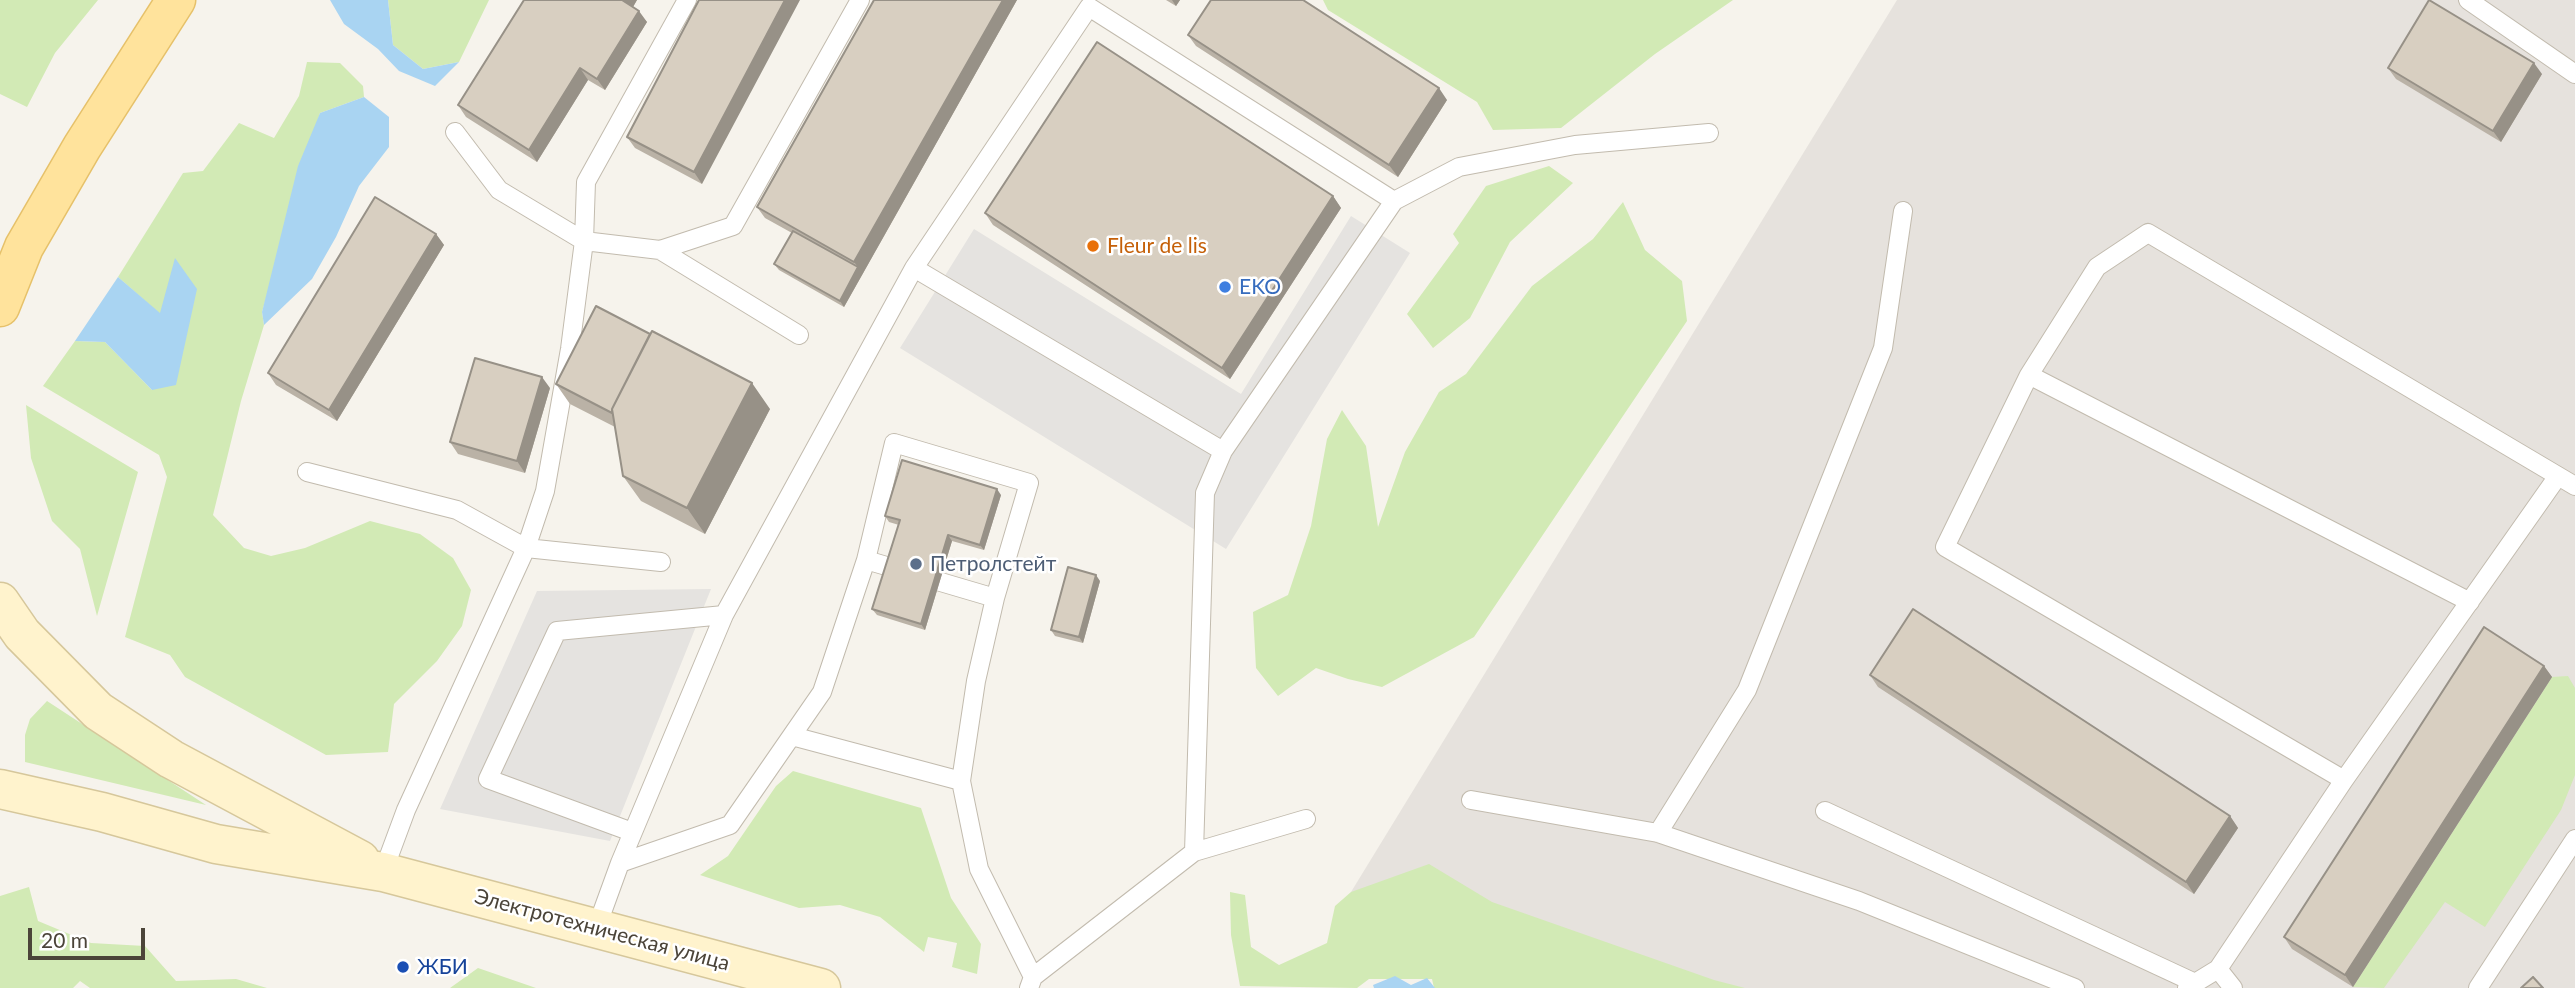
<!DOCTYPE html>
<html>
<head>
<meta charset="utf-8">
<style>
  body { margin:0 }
  #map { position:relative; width:2575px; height:988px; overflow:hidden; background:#f6f3ec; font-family:Lato,sans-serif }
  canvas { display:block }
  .scale { position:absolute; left:28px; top:928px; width:117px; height:32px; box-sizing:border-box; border:4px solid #4b4439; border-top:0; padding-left:9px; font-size:21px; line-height:24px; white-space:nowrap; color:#4b4439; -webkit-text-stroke:5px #fff; paint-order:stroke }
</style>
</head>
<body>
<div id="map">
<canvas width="2575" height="988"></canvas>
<div class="scale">20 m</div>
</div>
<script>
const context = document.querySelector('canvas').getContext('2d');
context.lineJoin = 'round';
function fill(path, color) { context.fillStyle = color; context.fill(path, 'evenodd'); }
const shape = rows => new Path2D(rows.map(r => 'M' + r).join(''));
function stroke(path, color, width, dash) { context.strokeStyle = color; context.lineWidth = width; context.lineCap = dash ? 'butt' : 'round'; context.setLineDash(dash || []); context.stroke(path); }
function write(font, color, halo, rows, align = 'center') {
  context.font = font + ' Lato,sans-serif'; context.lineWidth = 5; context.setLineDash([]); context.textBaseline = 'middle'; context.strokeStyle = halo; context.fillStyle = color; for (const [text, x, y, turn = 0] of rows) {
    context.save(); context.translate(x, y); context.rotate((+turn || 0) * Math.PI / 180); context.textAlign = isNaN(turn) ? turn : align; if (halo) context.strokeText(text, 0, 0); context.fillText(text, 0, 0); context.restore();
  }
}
const industrial = shape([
  [1897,0,2575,0,2575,988,1708,988,1351,892]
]);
const green = shape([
  [0,0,98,0,55,53,27,107,0,94],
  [388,0,489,0,459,62,423,69,393,45],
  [1323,0,1733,0,1655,54,1561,128,1493,130,1477,102,1328,10],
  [307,62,340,63,363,86,364,97,320,113,262,312,264,325,241,401,213,515,244,548,271,556,305,548,370,521,420,534,453,558,471,590,462,626,437,661,394,704,388,752,326,755,185,677,170,655,125,637,167,477,159,455,43,386,75,341,105,342,152,390,160,314,118,277,183,173,203,171,239,123,274,138,299,96],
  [1549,166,1573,183,1510,242,1470,318,1433,348,1407,314,1459,243,1453,234,1486,186],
  [1623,202,1645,250,1682,281,1687,321,1474,637,1382,687,1348,679,1316,668,1278,696,1256,668,1253,612,1288,595,1311,526,1327,439,1342,410,1366,446,1378,527,1405,452,1439,392,1466,374,1532,286,1593,239],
  [26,405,138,472,97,616,80,549,52,521,31,458],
  [2568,676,2575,688,2575,775,2561,810,2485,927,2445,902,2384,988,2353,987,2552,677],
  [47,701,206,805,25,762,25,735,30,719],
  [793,771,921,808,951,898,981,944,977,974,952,967,957,943,928,937,924,952,880,917,840,905,799,908,700,875,728,856,776,786],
  [1429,864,1492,902,1714,980,1745,988,1434,988,1432,979,1369,979,1357,988,1240,986,1231,935,1230,892,1245,895,1251,947,1279,965,1327,943,1335,906,1351,892],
  [29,887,38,921,91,943,145,946,176,981,236,979,267,988,90,988,80,981,73,988,0,988,0,896],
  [478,968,536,988,450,988]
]);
const parking = shape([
  [1351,216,1410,253,1226,549,900,348,974,229,1241,394],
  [711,589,610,841,440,809,537,591]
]);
const water = shape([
  [330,0,388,0,393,45,423,69,459,62,435,86,399,71,378,49,344,24],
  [364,97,389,117,389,147,359,186,336,237,312,279,264,325,262,312,298,166,320,113],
  [175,258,197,289,176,385,152,390,105,342,75,341,118,277,160,313],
  [1395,976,1411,985,1427,978,1435,988,1374,988,1373,985]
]);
const service = shape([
  [2468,0,2575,74],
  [455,132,499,190,584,241,660,250,733,226,860,0],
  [1394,201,1459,167,1575,145,1709,133],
  [660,250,799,335],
  [914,268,1223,451],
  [2029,375,2470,602],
  [307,472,457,510,526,548,661,562],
  [866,560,894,443,1029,483,995,598],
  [792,736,961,781],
  [2344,780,1945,547,2029,375,2097,267,2148,233,2575,486],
  [1471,800,1658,833,1859,901,2075,988],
  [1825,811,2193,982],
  [632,832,488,779,557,631,724,615],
  [1658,833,1747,690,1883,348,1903,211],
  [1194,852,1306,819],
  [620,863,724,615,914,268,1089,7,1394,201,1223,451,1205,493,1194,852,1033,977,1029,988],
  [383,872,406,810,526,548,545,491,570,349,584,241,586,182,687,0],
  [596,929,620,863,730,825,822,692,866,560,995,598,976,681,961,781,979,869,1033,977],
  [2218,969,2233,988],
  [2187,988,2218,969,2344,780,2558,476],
  [2478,988,2575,839]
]);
const secondary = shape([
  [0,602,22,634,98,711,171,759,360,860],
  [0,789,102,812,216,844,383,872,821,988]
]);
const primary = shape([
  [0,307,24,247,82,147,176,0]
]);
const wall = shape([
  [524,0,637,0,633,7,647,22,605,90,588,80,537,162,466,117,458,105],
  [699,0,702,184,635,148,627,137],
  [874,0,1017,0,844,307,779,270,774,264,792,233,765,218,757,207],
  [1166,0,1180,0,1176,6],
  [1188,35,1447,100,1398,177,1196,46],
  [2388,68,2542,74,2501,142,2396,79],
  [1333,196,1341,208,1230,379,993,225,985,213],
  [436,234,444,245,337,421,276,385,268,373],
  [556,384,770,409,705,534,641,501,623,476,615,427,570,404],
  [550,388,525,473,458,454,450,442],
  [1001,495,984,550,952,541,925,630,877,615,872,609,899,525,889,522,885,516],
  [1100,581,1083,643,1055,636,1051,630],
  [2544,666,2552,677,2353,987,2292,949,2284,937],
  [1870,675,2230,816,2238,828,2194,894,1878,687]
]);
const shadedWall = shape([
  [622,0,637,0,630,12],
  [785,0,800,0,702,184,694,172],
  [1003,0,1017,0,844,307,840,301,858,267,854,262],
  [1172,0,1180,0,1176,6],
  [639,11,647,22,605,90,597,79],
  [2534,63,2542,74,2501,142,2493,131],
  [580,68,588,80,537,162,529,150],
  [1439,88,1447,100,1398,177,1389,165],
  [1333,196,1341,208,1230,379,1222,368],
  [436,234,444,245,337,421,329,410],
  [542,377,550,388,525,473,517,461],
  [752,383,770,409,705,534,687,508],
  [997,489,1001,495,984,550,980,545],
  [948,535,952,541,925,630,921,624],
  [1096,575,1100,581,1083,643,1079,637],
  [2544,666,2552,677,2353,987,2345,975],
  [2230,816,2238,828,2194,894,2186,882]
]);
const building = shape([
  [524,0,622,0,639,11,597,79,580,68,529,150,458,105,524,0],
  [699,0,785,0,694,172,627,137,699,0],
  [874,0,1003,0,854,262,757,207,874,0],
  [1211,0,1303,0,1439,88,1389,165,1188,35,1211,0],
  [2429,0,2534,63,2493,131,2388,68,2429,0],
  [1097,42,1333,196,1222,368,985,213,1097,42],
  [375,197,436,234,329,410,268,373,375,197],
  [793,231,858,267,840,301,774,264,793,231],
  [596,306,650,334,612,409,612,413,556,384,596,306],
  [652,331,752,383,687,508,623,476,612,409,652,331],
  [475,358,542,377,517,461,450,442,475,358],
  [902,460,997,489,980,545,948,535,921,624,872,609,900,520,885,516,902,460],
  [1068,567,1096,575,1079,637,1051,630,1068,567],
  [1913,609,2230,816,2186,882,1870,675,1913,609],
  [2484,627,2544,666,2345,975,2284,937,2484,627],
  [2533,977,2543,988,2521,988,2533,977]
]);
const markers = [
  [1093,246,7,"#e8710a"],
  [1225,287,7,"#3f7fe0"],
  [916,564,7,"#5c6f8a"],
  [403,967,7,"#1a4fb4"]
];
const foodNames = [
  ["Fleur de lis",1107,246]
];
const shopNames = [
  ["EKO",1239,287]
];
const serviceNames = [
  ["Петролстейт",930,564]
];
const streetNames = [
  ["Электротехническая улица",602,930,15]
];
const transitNames = [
  ["ЖБИ",417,967]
];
fill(industrial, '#e6e2dd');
fill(green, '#d2eab5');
fill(parking, '#e5e3e0');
fill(water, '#a9d4f2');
stroke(service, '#c2bbae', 20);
stroke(secondary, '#d6c79b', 41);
stroke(primary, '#e6c16a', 41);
stroke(service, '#fff', 18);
stroke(secondary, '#fff3cd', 38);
stroke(primary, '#ffe39c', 38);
fill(wall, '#bab2a6');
fill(shadedWall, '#979187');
fill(building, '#d8cfc1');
stroke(building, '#979187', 2);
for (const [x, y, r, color] of markers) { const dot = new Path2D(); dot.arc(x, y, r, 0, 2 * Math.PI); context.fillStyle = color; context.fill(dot); stroke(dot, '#fff', 2.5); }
write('21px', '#c56008', '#fff', foodNames, 'left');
write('21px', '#366cbe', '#fff', shopNames, 'left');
write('21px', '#4e5e75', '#fff', serviceNames, 'left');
write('21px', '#4b4439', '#fff', streetNames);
write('21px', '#164399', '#fff', transitNames, 'left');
</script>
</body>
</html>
